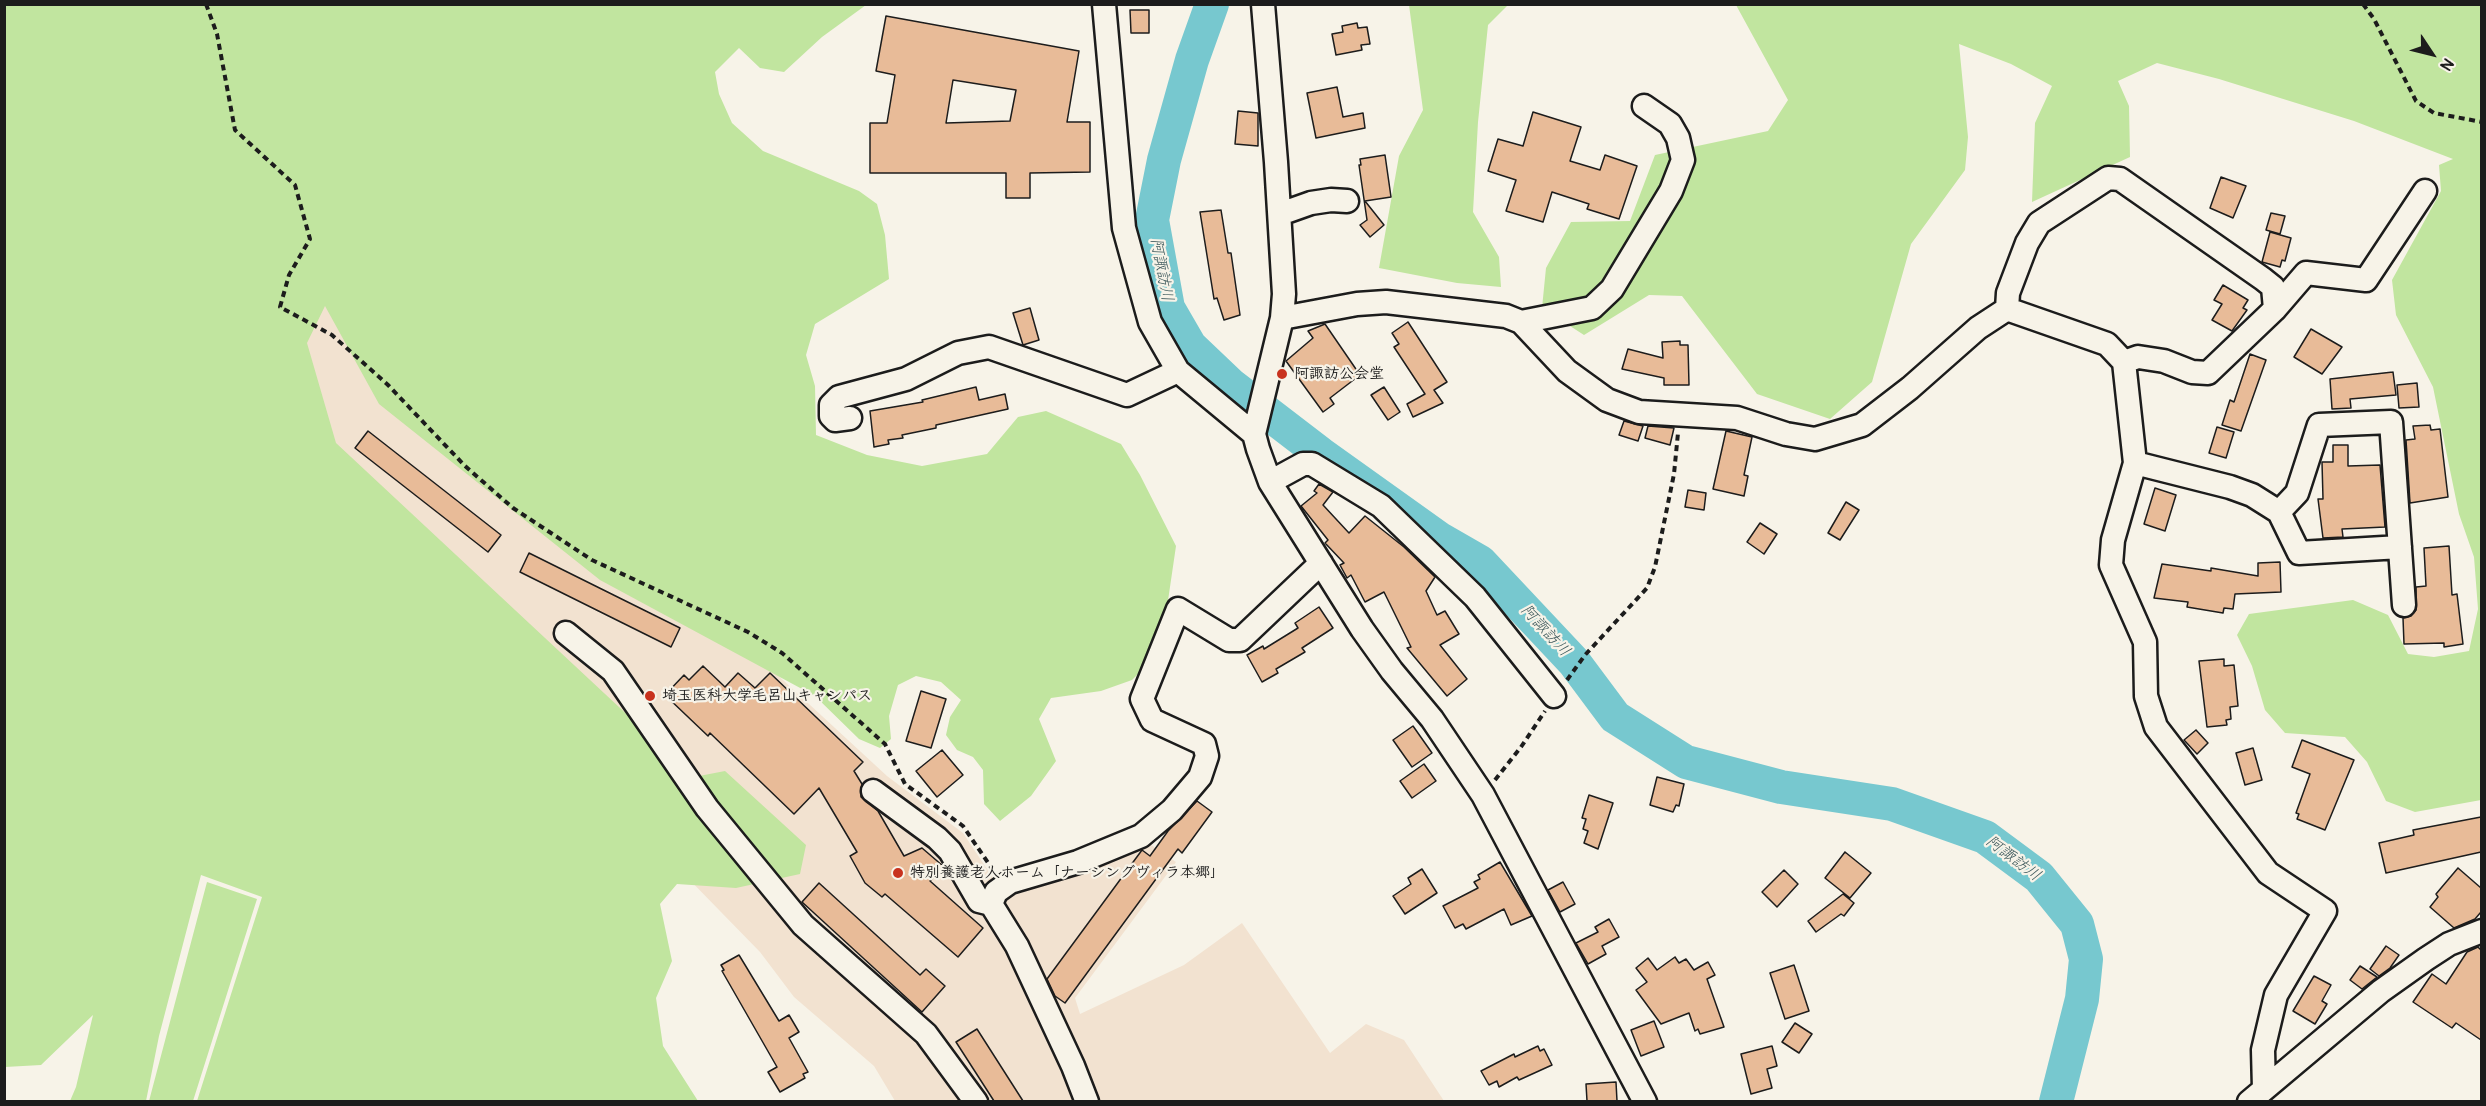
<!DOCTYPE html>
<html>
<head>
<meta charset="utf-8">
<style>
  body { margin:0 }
  #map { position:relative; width:2486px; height:1106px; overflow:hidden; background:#f7f3e8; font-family:Pangolin,sans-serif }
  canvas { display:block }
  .frame { position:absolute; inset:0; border:6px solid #1c1c1c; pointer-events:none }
  .north { position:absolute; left:2402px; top:24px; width:60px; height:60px; -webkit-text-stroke:4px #f7f3e8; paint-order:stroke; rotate:125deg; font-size:16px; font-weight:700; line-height:24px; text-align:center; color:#1c1c1c }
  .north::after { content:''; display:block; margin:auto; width:21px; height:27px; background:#1c1c1c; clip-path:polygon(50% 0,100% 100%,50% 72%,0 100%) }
</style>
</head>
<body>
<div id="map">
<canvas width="2486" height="1106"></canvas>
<div class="frame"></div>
<div class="north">N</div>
</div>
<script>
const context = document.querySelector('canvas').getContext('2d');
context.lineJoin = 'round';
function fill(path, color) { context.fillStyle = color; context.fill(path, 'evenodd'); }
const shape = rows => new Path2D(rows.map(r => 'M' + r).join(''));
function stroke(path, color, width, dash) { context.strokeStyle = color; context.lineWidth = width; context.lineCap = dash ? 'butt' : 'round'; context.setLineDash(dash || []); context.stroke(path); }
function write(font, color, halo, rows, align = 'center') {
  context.font = font + ' Pangolin,"Klee One",sans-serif'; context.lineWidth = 4.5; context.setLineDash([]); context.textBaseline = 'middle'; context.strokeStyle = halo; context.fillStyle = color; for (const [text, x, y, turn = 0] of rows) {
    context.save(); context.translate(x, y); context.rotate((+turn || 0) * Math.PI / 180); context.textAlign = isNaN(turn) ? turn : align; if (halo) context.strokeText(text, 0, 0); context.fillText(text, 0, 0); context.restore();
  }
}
const built = shape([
  [263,249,757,656,887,776,963,833,1001,890,1144,840,1176,862,1075,998,1080,1014,1184,965,1242,923,1330,1053,1366,1024,1404,1040,1444,1101,895,1101,874,1066,794,997,760,952,640,829,397,613]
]);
const green = shape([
  [5,5,866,5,822,37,784,72,760,68,739,48,715,72,719,94,732,123,763,151,859,191,877,204,885,235,889,279,815,324,806,355,815,386,816,435,867,455,922,466,987,454,1018,417,1046,411,1121,444,1140,475,1176,546,1165,621,1149,663,1132,680,1101,691,1051,698,1039,719,1056,761,1031,796,1000,821,984,804,983,770,973,757,957,750,946,735,950,717,961,700,941,682,916,676,898,685,889,716,891,739,880,748,859,739,815,696,600,580,379,404,325,306,307,343,336,443,694,777,725,771,806,845,800,874,736,888,677,884,660,904,672,961,656,998,663,1046,698,1101,197,1101,262,897,201,875,159,1036,146,1101,70,1101,76,1087,93,1015,41,1065,5,1067],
  [1409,5,1508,5,1488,25,1478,122,1473,212,1499,257,1501,287,1457,283,1379,268,1399,156,1423,110],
  [1736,5,2481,5,2481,800,2415,812,2386,801,2367,762,2345,737,2285,733,2265,710,2252,666,2237,635,2249,614,2353,600,2388,615,2408,654,2434,657,2469,651,2478,609,2474,557,2459,514,2433,387,2396,315,2392,280,2441,191,2439,165,2453,159,2354,121,2219,79,2157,63,2118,81,2129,106,2130,157,2032,202,2035,123,2052,86,2011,64,1959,44,1968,137,1965,170,1911,244,1872,382,1830,419,1757,394,1682,296,1649,295,1584,335,1542,308,1546,268,1571,222,1630,221,1655,155,1768,131,1788,100],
  [207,882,257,899,193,1101,149,1101]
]);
const river = shape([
  [1212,4,1192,60,1164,160,1152,220,1168,308,1190,346,1231,385,1321,454,1440,539,1480,562,1574,662,1615,717,1686,762,1781,787,1892,804,1985,837,2039,877,2077,924,2086,959,2082,999,2056,1102]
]);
const building = shape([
  [1130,10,1149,10,1149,33,1131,33,1130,10],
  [886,16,1079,51,1067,122,1090,122,1090,172,1030,173,1030,198,1006,198,1006,173,870,173,870,123,887,123,895,75,876,71,886,16],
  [953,80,1016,90,1010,121,946,123,953,80],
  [1357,23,1358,28,1367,27,1370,44,1361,45,1362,50,1336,55,1332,34,1343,32,1342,26,1357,23],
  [1337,87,1343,117,1363,113,1365,128,1316,138,1307,93,1337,87],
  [1238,111,1258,113,1258,146,1235,144,1238,111],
  [1533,112,1581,127,1570,161,1600,170,1605,155,1637,166,1619,219,1587,209,1589,204,1552,192,1543,222,1506,211,1516,180,1488,171,1498,139,1523,146,1533,112],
  [1385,155,1391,197,1365,201,1384,225,1370,237,1360,225,1367,220,1359,165,1361,165,1360,159,1385,155],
  [2221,177,2246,186,2233,218,2210,208,2221,177],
  [1221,210,1228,253,1231,253,1240,315,1224,320,1217,298,1214,299,1200,212,1221,210],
  [2271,213,2285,216,2280,234,2266,230,2271,213],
  [2270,232,2291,238,2285,261,2282,260,2280,267,2262,262,2270,232],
  [2223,285,2248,300,2243,308,2247,310,2232,331,2212,320,2222,304,2214,300,2223,285],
  [1030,308,1039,340,1023,345,1013,313,1030,308],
  [1408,322,1447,382,1434,390,1443,403,1413,417,1407,404,1425,394,1394,347,1399,344,1392,333,1408,322],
  [1325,324,1360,375,1330,398,1334,404,1323,412,1286,361,1313,338,1308,331,1325,324],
  [2311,329,2342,347,2322,374,2294,357,2311,329],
  [1680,341,1680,345,1688,345,1689,385,1664,385,1664,378,1622,369,1628,349,1663,358,1662,342,1680,341],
  [2250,354,2266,360,2241,431,2222,425,2230,400,2234,402,2250,354],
  [2393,372,2396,395,2350,399,2351,408,2332,409,2330,379,2393,372],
  [2417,383,2419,407,2399,408,2397,385,2417,383],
  [976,387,979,400,1005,394,1008,409,936,425,936,428,902,435,903,438,888,440,889,444,874,447,870,411,923,402,922,400,976,387],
  [1384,387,1400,412,1388,420,1371,395,1384,387],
  [1624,421,1643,426,1638,441,1619,435,1624,421],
  [2430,425,2431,430,2440,429,2448,497,2410,503,2406,440,2415,439,2413,426,2430,425],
  [1648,426,1674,428,1670,445,1645,438,1648,426],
  [2217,427,2234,432,2226,458,2209,453,2217,427],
  [368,431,501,535,488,552,355,448,368,431],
  [1726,431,1752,437,1744,475,1748,476,1744,496,1713,489,1726,431],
  [2333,445,2348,445,2348,466,2380,465,2385,527,2342,529,2343,537,2323,538,2318,499,2323,499,2322,462,2333,462,2333,445],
  [1319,484,1333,492,1323,505,1349,533,1365,516,1404,547,1435,577,1426,591,1437,615,1445,611,1459,634,1440,645,1467,679,1447,696,1407,648,1411,647,1384,592,1365,602,1351,575,1347,578,1340,565,1344,563,1325,543,1328,540,1301,506,1317,493,1314,491,1319,484],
  [2155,488,2176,495,2165,531,2144,524,2155,488],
  [1688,490,1706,493,1704,510,1685,507,1688,490],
  [1846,502,1859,510,1840,540,1828,533,1846,502],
  [1760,523,1777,534,1764,554,1747,542,1760,523],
  [2449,546,2452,595,2457,594,2463,644,2444,647,2444,643,2404,644,2403,618,2411,616,2416,610,2416,587,2426,586,2424,548,2449,546],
  [529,553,680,628,671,647,520,572,529,553],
  [2280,562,2281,592,2235,594,2233,609,2224,608,2223,613,2187,607,2188,602,2154,598,2162,564,2211,571,2211,568,2258,576,2258,563,2280,562],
  [1319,607,1333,628,1302,648,1305,652,1276,669,1278,673,1262,682,1247,655,1263,646,1264,649,1298,628,1295,623,1319,607],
  [2224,659,2224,666,2234,665,2238,706,2230,707,2231,719,2226,720,2227,725,2207,727,2199,661,2224,659],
  [703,666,725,687,738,673,755,688,770,673,863,762,854,771,862,784,861,797,878,811,904,856,922,848,943,866,930,881,983,928,958,957,885,894,882,897,865,883,850,856,857,852,819,788,794,814,710,733,708,736,665,695,684,675,689,680,703,666],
  [921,691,946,699,931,748,906,741,921,691],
  [1413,726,1432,753,1412,767,1393,740,1413,726],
  [2196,730,2208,743,2197,754,2184,740,2196,730],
  [2302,740,2354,760,2325,830,2297,819,2299,814,2296,813,2310,774,2292,767,2302,740],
  [2253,748,2262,780,2245,785,2236,753,2253,748],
  [942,750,963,775,937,797,916,771,942,750],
  [1424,764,1436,781,1412,798,1400,781,1424,764],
  [1657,777,1684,784,1679,806,1676,805,1673,812,1650,805,1657,777],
  [1589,795,1613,803,1598,849,1584,843,1588,831,1583,829,1586,819,1582,818,1589,795],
  [1197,801,1212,812,1182,853,1178,849,1065,1003,1055,996,1047,979,1142,850,1150,856,1168,831,1197,801],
  [2481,817,2481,852,2386,873,2379,843,2414,835,2413,830,2481,817],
  [1845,852,1871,873,1850,898,1825,878,1845,852],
  [1500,862,1532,916,1511,925,1504,909,1466,929,1463,924,1455,928,1443,906,1478,888,1474,882,1480,879,1478,875,1500,862],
  [2458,868,2481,888,2481,912,2475,919,2454,928,2430,907,2438,897,2436,894,2458,868],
  [1422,869,1437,893,1405,914,1393,896,1411,884,1408,878,1422,869],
  [1784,870,1798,884,1777,907,1762,892,1784,870],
  [1563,882,1575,904,1560,912,1548,890,1563,882],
  [819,883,920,975,926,969,945,986,922,1012,802,902,819,883],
  [1843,894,1854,903,1844,916,1841,914,1816,932,1808,921,1843,894],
  [1609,919,1619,937,1602,946,1606,954,1588,964,1576,943,1598,932,1595,927,1609,919],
  [2386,946,2399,955,2390,968,2379,976,2370,969,2386,946],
  [2478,947,2481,950,2481,1040,2456,1023,2452,1028,2413,1002,2432,974,2446,984,2467,952,2478,947],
  [739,955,779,1021,789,1015,799,1032,789,1038,808,1072,803,1074,805,1078,780,1092,768,1072,777,1067,722,971,724,970,721,965,739,955],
  [1675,957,1679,963,1686,959,1694,970,1708,962,1715,975,1707,979,1724,1027,1700,1034,1698,1029,1695,1031,1689,1013,1661,1024,1636,990,1647,982,1636,968,1648,958,1657,970,1675,957],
  [1794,965,1809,1011,1785,1019,1770,973,1794,965],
  [2360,966,2377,977,2362,989,2350,980,2360,966],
  [2314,976,2331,985,2322,1001,2327,1004,2315,1024,2293,1011,2314,976],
  [1654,1021,1664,1047,1641,1056,1631,1030,1654,1021],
  [1795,1023,1812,1034,1799,1053,1782,1042,1795,1023],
  [977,1029,1023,1101,994,1101,956,1042,977,1029],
  [1538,1046,1540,1051,1544,1049,1552,1065,1519,1080,1517,1077,1499,1087,1497,1081,1489,1085,1481,1071,1514,1054,1515,1057,1538,1046],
  [1772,1046,1777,1066,1767,1069,1772,1088,1751,1094,1741,1054,1772,1046],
  [1616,1082,1617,1101,1587,1101,1586,1084,1616,1082]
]);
const path = shape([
  [206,4,217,34,235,130,295,185,310,239,289,275,280,307,332,335,388,385,465,466,513,508,592,560,748,632,782,653,885,744,905,784,963,826,993,870],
  [2363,4,2374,19,2416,101,2434,113,2482,122],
  [1567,680,1585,655,1647,588,1655,567,1674,474,1678,433],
  [1495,780,1521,747,1545,711]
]);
const minor = shape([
  [1104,4,1124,228,1150,322,1178,371,1254,434],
  [1263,4,1276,162,1284,294,1282,318,1254,434,1258,449,1270,482,1362,629,1392,671,1432,719,1483,795,1645,1102],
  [1280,214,1311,203,1331,200,1347,201],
  [2007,309,2107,344,2124,362,2135,463,2113,540,2111,565,2145,642,2146,696,2156,727,2268,873,2325,911,2276,995,2263,1050,2264,1089],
  [1282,318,1357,304,1386,302,1506,316,1521,322,1567,371,1607,400,1639,412,1737,418,1786,434,1815,439,1862,425,1910,388,1978,328,2007,309,2008,293,2027,243,2039,223,2108,178,2120,179,2263,279,2273,287,2275,309],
  [1521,322,1592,308,1612,289,1671,191,1683,160,1678,138,1670,124,1644,106],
  [2124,362,2138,357,2164,361,2192,372,2208,373,2275,309,2306,273,2366,280,2425,191],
  [850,418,835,420,831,416,831,405,839,397,906,379,958,353,989,347,1127,395,1178,371],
  [2135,463,2230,487,2252,495,2279,512,2299,553,2400,547],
  [1270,482,1303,464,1312,464,1381,506,1475,597,1554,696],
  [2279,512,2297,493,2319,425,2391,422,2404,605],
  [566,633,613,671,707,808,803,925,926,1034,976,1102],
  [873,791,937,838,950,851,979,901,991,904,1017,946,1073,1066,1087,1102],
  [991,904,996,892,1010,882,1078,862,1141,836,1172,810,1200,777,1207,756,1204,744,1152,720,1142,699,1178,609,1229,640,1240,640,1321,563],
  [2249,1102,2381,991,2426,959,2449,944,2482,931]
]);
const markers = [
  [1282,374,6,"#c8321e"],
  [650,696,6,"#c8321e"],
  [898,873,6,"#c8321e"]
];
const poiNames = [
  ["阿諏訪公会堂",1294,374],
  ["埼玉医科大学毛呂山キャンパス",662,696],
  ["特別養護老人ホーム「ナーシングヴィラ本郷」",910,873]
];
const waterNames = [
  ["阿諏訪川",1161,270,79],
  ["阿諏訪川",1545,631,47],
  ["阿諏訪川",2013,859,37]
];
fill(built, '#f2e2d0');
fill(green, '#c1e59f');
stroke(river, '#77c8cf', 34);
fill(building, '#e8bb98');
stroke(building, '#1c1c1c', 1.5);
stroke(minor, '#1c1c1c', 27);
stroke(path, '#1c1c1c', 4, [6, 4.5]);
stroke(minor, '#f7f3e8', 22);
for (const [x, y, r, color] of markers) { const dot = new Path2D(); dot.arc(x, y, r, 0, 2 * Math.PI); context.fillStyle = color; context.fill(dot); stroke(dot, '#f7f3e8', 2); }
write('bold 15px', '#1c1c1c', '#f7f3e8', poiNames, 'left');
write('italic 16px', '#3c585b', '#f7f3e8', waterNames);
</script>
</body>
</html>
